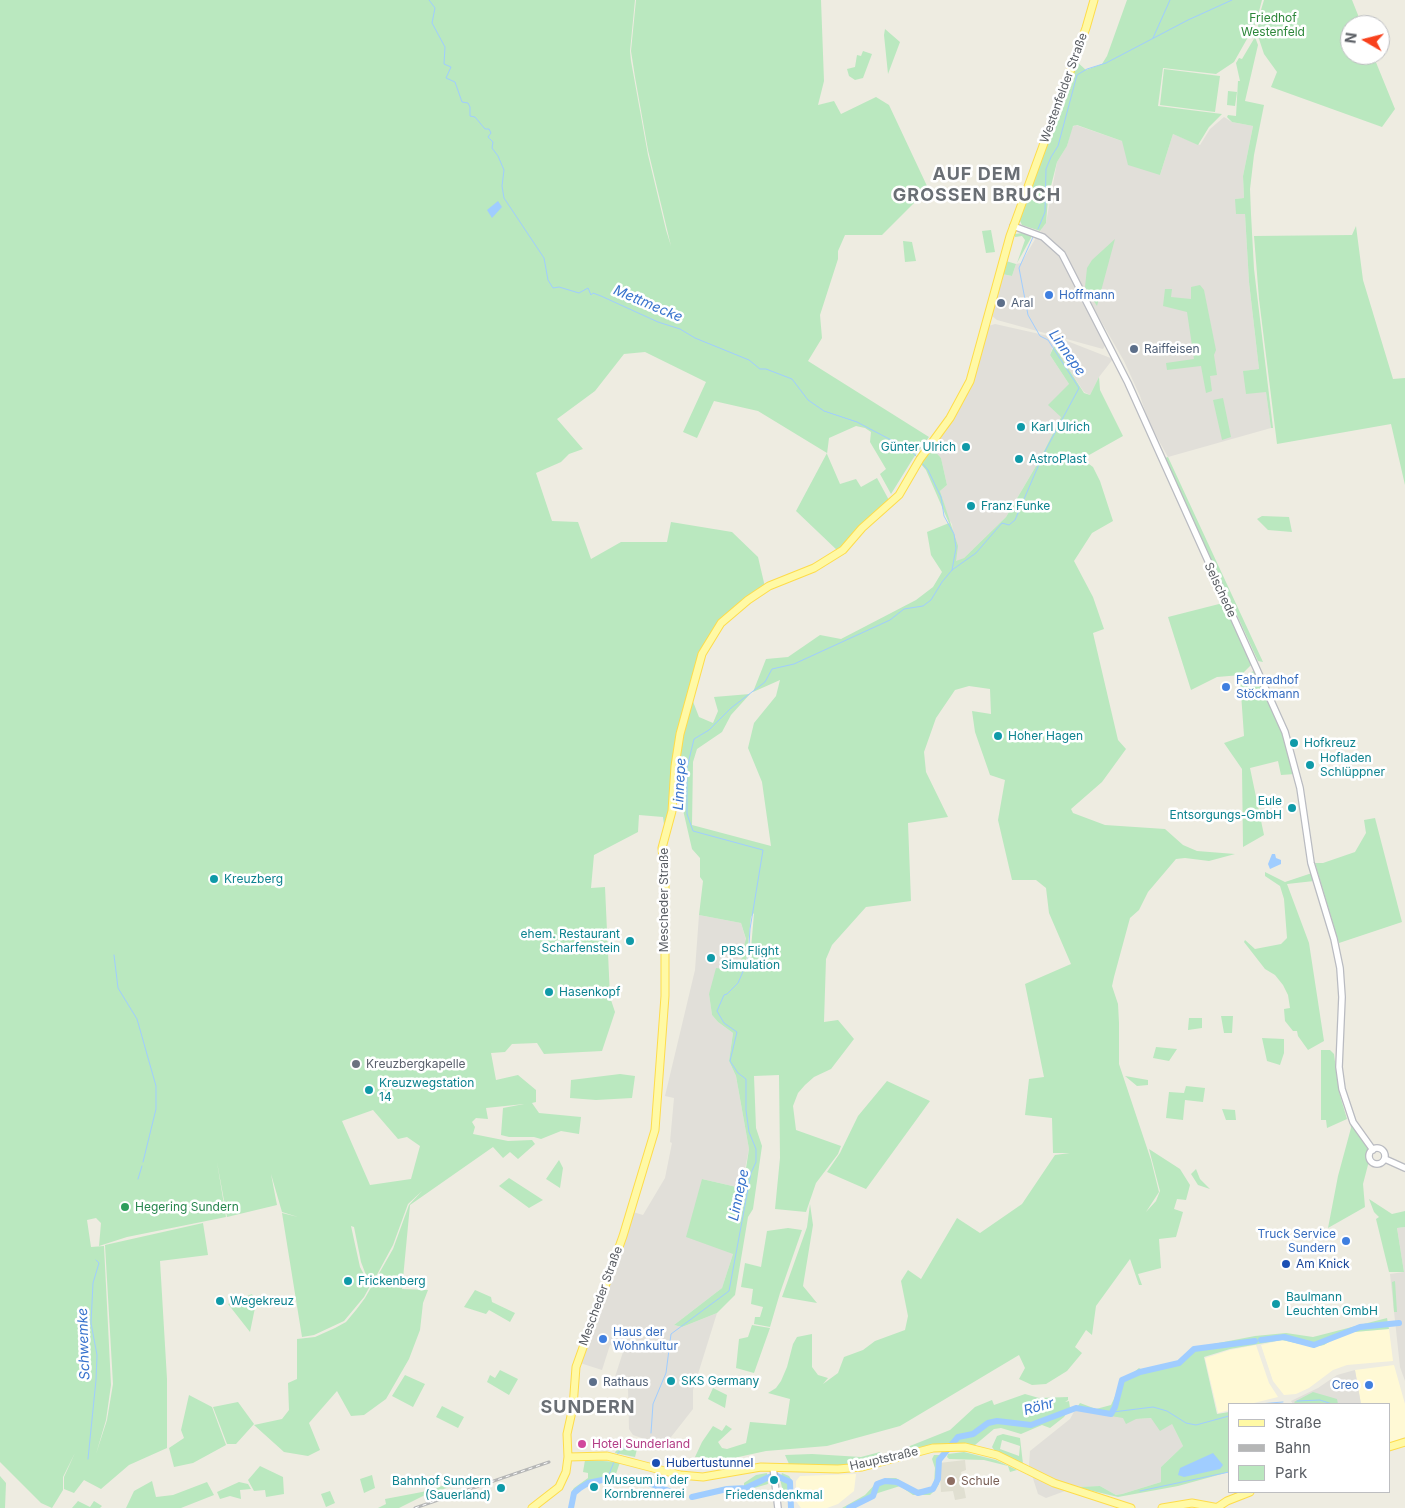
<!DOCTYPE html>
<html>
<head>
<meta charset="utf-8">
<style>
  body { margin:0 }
  #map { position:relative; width:1405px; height:1508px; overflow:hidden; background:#eeece1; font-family:Inter,sans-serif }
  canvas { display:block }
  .legend { position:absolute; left:1228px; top:1403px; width:162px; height:90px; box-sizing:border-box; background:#fff; border:1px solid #bdbec1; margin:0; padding:6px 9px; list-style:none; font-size:15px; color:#595d63 }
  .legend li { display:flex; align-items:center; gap:10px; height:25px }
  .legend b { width:25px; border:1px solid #bdbec1 }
  .north { position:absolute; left:1340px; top:15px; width:50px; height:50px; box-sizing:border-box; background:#fff; border:1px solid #bdbec1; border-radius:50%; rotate:278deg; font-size:14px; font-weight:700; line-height:20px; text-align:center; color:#595d63 }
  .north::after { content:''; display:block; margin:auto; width:18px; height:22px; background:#f8411c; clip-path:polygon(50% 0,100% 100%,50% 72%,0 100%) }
</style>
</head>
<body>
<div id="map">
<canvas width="1405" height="1508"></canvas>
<ul class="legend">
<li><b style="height:6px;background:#fff9a5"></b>Straße</li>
<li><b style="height:6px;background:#b5b6b6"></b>Bahn</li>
<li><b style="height:14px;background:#bae8bf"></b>Park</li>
</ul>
<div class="north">N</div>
</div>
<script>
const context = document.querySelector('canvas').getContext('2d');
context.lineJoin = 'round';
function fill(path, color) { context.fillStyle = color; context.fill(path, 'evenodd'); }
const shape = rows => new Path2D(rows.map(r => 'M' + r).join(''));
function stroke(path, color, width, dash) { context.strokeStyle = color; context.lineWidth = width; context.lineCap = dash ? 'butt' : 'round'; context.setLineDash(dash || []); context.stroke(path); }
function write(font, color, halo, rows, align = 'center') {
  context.font = font + ' Inter,sans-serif'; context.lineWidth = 5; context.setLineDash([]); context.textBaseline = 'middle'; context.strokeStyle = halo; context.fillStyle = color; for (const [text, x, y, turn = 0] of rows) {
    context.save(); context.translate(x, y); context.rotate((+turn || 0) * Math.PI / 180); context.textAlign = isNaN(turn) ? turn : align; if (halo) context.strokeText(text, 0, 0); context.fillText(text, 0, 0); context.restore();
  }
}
const commercial = shape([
  [1389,1329,1393,1361,1347,1365,1333,1370,1309,1388,1296,1394,1284,1395,1273,1381,1261,1345,1282,1340,1314,1347,1324,1345,1343,1333],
  [1256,1345,1269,1383,1278,1397,1250,1404,1229,1404,1229,1410,1218,1413,1205,1358,1230,1350],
  [1394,1365,1405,1404,1405,1437,1389,1443,1389,1404,1361,1404,1355,1370],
  [856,1474,854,1491,838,1504,827,1508,801,1508,796,1501,796,1481,800,1476]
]);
const industrial = shape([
  [1224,117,1232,122,1253,126,1243,176,1244,198,1235,199,1245,214,1249,282,1259,369,1244,371,1266,391,1271,428,1168,457,1149,423,1140,396,1124,361,1063,255,1056,244,1040,231,1046,223,1057,162,1067,146,1072,127,1076,125,1122,141,1160,175,1173,134,1200,145,1210,129],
  [1037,236,1056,251,1068,270,1106,344,1103,349,997,320,992,316,1002,274,1012,276,1016,264,1021,263],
  [995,324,1062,339,1113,359,1099,377,1090,395,1084,392,1053,346,1050,355,1069,384,1061,417,1039,461,1006,517,964,558,956,562,952,524,948,518,940,491,947,485,941,458,932,448,947,429,959,407,988,326],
  [699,915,741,923,746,940,742,952,741,965,737,970,728,968,709,994,712,1015,718,1022,733,1033,729,1061,736,1076,749,1149,741,1188,702,1179,733,1254,722,1288,674,1325,682,1327,717,1313,693,1390,693,1409,664,1446,633,1435,629,1429,628,1388,613,1383,624,1349,610,1345,602,1370,580,1363,633,1212,643,1215,665,1178,672,1143,670,1142,674,1098,665,1096,695,970],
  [1405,1227,1405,1381,1400,1367,1390,1274,1404,1272,1397,1228],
  [1355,1370,1361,1404,1293,1404,1291,1401,1318,1388,1337,1375],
  [1075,1410,1136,1419,1151,1418,1172,1424,1183,1446,1161,1467,1161,1482,1122,1494,1116,1495,1100,1486,1076,1487,1046,1498,1038,1494,1029,1466,1030,1451,1070,1419]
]);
const education = shape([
  [965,1460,966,1470,961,1472,966,1498,955,1500,953,1491,941,1492,939,1463]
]);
const green = shape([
  [0,0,635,0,630,51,631,61,648,155,666,230,671,246,648,150,635,77,631,51,636,0,821,0,824,81,818,105,834,101,841,114,876,97,889,105,927,186,927,190,882,235,845,235,838,251,838,259,820,315,822,338,808,361,929,437,914,457,891,494,880,474,886,469,870,442,871,432,865,428,856,426,829,438,827,454,840,484,856,479,861,487,877,478,890,502,839,552,796,511,827,453,758,411,714,401,697,438,683,432,706,382,645,352,624,354,595,391,557,419,583,449,569,454,561,462,536,473,552,521,578,522,591,559,621,542,667,542,671,522,732,532,758,557,765,587,727,615,695,671,665,832,663,817,639,815,638,832,594,855,591,888,605,887,610,997,615,1012,602,1051,544,1054,537,1043,512,1044,505,1052,491,1053,496,1080,518,1075,536,1090,536,1102,532,1103,539,1113,581,1117,579,1134,561,1131,541,1139,534,1137,509,1137,501,1135,503,1108,524,1104,486,1108,488,1119,476,1118,472,1122,475,1127,473,1134,508,1141,532,1140,535,1144,518,1159,510,1152,503,1158,493,1147,410,1205,402,1289,428,1290,423,1303,420,1330,409,1359,386,1399,364,1415,351,1416,337,1391,309,1423,320,1450,308,1456,284,1452,254,1425,282,1419,289,1410,288,1383,297,1379,297,1339,315,1337,335,1328,346,1322,356,1310,365,1298,393,1249,409,1205,422,1191,408,1204,393,1245,373,1282,366,1275,361,1262,354,1227,351,1226,360,1267,370,1286,364,1297,344,1321,314,1335,302,1337,282,1213,298,1217,282,1212,271,1174,277,1205,227,1217,217,1162,226,1217,127,1237,99,1246,101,1223,96,1218,87,1220,91,1247,104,1246,111,1385,106,1420,96,1454,107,1420,113,1384,105,1245,203,1223,208,1255,160,1261,167,1379,167,1448,129,1465,101,1489,84,1480,74,1493,64,1489,64,1477,75,1453,63,1477,63,1490,52,1508,41,1503,0,1462],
  [373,1110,398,1139,407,1137,420,1146,411,1179,370,1185,342,1121],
  [1127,0,1262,0,1256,23,1234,62,1216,74,1163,68,1158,106,1222,114,1209,127,1198,145,1173,134,1160,175,1128,165,1122,141,1077,125,1073,126,1067,146,1057,162,1048,198,1046,223,1040,231,1022,225,1020,221,1020,213,1076,61,1086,70,1102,64,1107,56],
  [1264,0,1352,0,1362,25,1350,25,1350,55,1373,55,1395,109,1382,127,1271,87,1277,72,1264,54,1258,36,1258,20],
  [885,29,900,42,888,74,884,35],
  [1255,37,1258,45,1245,101,1264,105,1254,155,1250,189,1251,214,1254,269,1273,428,1271,428,1266,392,1246,394,1243,371,1259,369,1249,282,1245,214,1236,214,1235,199,1244,198,1243,176,1253,126,1232,122,1227,117,1228,115,1236,116,1238,81,1240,81,1236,63,1239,58,1242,59],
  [863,51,872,54,863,78,855,80,849,76,847,69,855,67,857,55,861,56],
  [1164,69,1220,76,1215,112,1160,105],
  [1228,91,1237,92,1235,106,1227,105],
  [1356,226,1363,280,1393,379,1405,378,1405,485,1391,424,1277,444,1259,299,1254,236,1352,235],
  [991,230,995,252,986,253,982,231],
  [1022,233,1032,236,1017,263,1025,240,1022,236,1015,237,1015,234],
  [1115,239,1097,306,1085,287,1087,268,1092,260],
  [903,241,912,242,916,261,905,262],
  [1006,261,1016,264,1012,276,1002,274],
  [1200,285,1204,290,1216,350,1214,355,1217,375,1210,376,1212,391,1206,393,1201,366,1167,370,1166,363,1194,359,1187,312,1163,306,1165,289,1172,289,1171,297,1191,299,1191,287],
  [1054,346,1084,393,1090,395,1099,377,1100,390,1123,436,1082,459,1093,467,1100,481,1113,521,1092,533,1074,561,1093,597,1104,629,1093,633,1118,740,1126,749,1102,782,1071,809,1073,813,1105,825,1165,829,1183,845,1197,851,1235,854,1209,861,1185,858,1176,859,1148,892,1139,910,1130,918,1114,977,1112,986,1118,1004,1119,1023,1119,1064,1151,1160,1159,1192,1146,1212,1156,1201,1160,1191,1149,1149,1180,1169,1190,1185,1186,1200,1177,1199,1174,1209,1183,1212,1176,1237,1159,1239,1161,1268,1138,1274,1142,1285,1139,1285,1130,1259,1096,1306,1092,1335,1086,1330,1075,1347,1082,1353,1067,1371,1046,1384,1032,1385,1019,1379,1025,1368,1019,1355,900,1426,827,1446,766,1451,720,1461,695,1457,702,1442,713,1426,722,1431,726,1425,732,1429,718,1442,722,1448,727,1449,746,1443,750,1422,786,1425,790,1399,768,1393,776,1388,781,1381,787,1367,793,1344,797,1337,812,1334,812,1367,818,1375,828,1378,823,1384,838,1373,844,1357,863,1350,875,1341,905,1330,908,1316,901,1281,908,1270,921,1279,957,1218,980,1233,1022,1204,1055,1155,1070,1153,1053,1153,1052,1118,1025,1115,1029,1079,1044,1077,1025,984,1071,964,1049,913,1046,888,1036,880,1012,880,998,820,1005,780,990,775,975,732,972,711,991,714,990,689,969,686,955,690,936,718,924,752,926,772,948,817,908,823,911,901,866,907,832,945,826,959,824,1022,838,1020,854,1039,831,1069,814,1077,805,1085,798,1093,793,1106,796,1130,841,1146,838,1154,816,1183,806,1212,775,1209,780,1158,779,1075,754,1076,756,1128,762,1146,753,1209,748,1217,735,1295,717,1313,682,1327,674,1325,722,1288,733,1254,686,1237,702,1179,741,1188,738,1220,749,1149,736,1076,729,1061,733,1033,718,1022,712,1015,709,994,716,968,736,970,741,965,742,952,746,939,741,923,699,915,703,881,700,877,700,858,692,849,677,784,681,741,692,699,699,717,713,723,718,711,714,697,750,694,731,715,722,732,697,749,693,762,692,825,771,846,762,782,748,748,754,723,776,696,780,680,753,692,766,659,788,657,820,635,841,639,916,600,933,587,942,572,931,555,927,532,949,523,926,470,921,464,932,448,941,458,947,485,940,491,958,546,956,561,964,558,1006,517,1039,461,1061,417,1048,405,1069,384,1050,355],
  [754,913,750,961,745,972,751,917],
  [1223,398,1231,437,1222,440,1213,400],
  [1168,457,1263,662,1258,661,1165,458],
  [1262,516,1289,517,1292,532,1268,530,1257,519],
  [1223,603,1252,664,1241,675,1217,677,1191,690,1168,617],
  [1255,670,1282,730,1295,774,1281,775,1278,761,1250,768,1264,835,1243,847,1242,769,1224,743,1244,736,1240,679],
  [1375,818,1402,922,1339,943,1315,863,1323,863,1355,852,1366,833,1364,820],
  [1265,872,1285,882,1312,873,1314,881,1287,884,1309,943,1324,1041,1308,1050,1298,1036,1297,1031,1293,1031,1285,1021,1284,1009,1290,1008,1288,995,1283,985,1275,975,1265,969,1244,942,1245,940,1255,949,1281,944,1287,938,1284,899,1280,886,1265,876],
  [1221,1016,1233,1016,1232,1033,1224,1033],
  [1189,1018,1202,1018,1202,1028,1188,1030],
  [1262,1038,1284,1039,1284,1053,1280,1065,1267,1061],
  [1156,1047,1177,1049,1169,1061,1153,1058],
  [1321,1050,1330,1050,1334,1054,1339,1092,1347,1119,1327,1128,1326,1120,1321,1120],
  [620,1074,635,1076,632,1098,596,1100,570,1098,571,1080],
  [1125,1076,1148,1080,1148,1085,1137,1086],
  [887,1081,930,1101,866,1189,827,1172,840,1153,858,1116],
  [1186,1086,1205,1088,1203,1102,1185,1100,1183,1120,1166,1118,1169,1092,1184,1093],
  [1222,1109,1235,1110,1236,1120,1226,1120],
  [1350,1121,1369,1151,1369,1161,1363,1184,1365,1207,1328,1228,1338,1176,1351,1128],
  [559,1160,563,1168,560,1188,546,1179],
  [1196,1169,1200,1179,1210,1189,1198,1185,1191,1174],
  [509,1178,543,1200,529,1208,499,1186],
  [1369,1199,1392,1214,1405,1211,1405,1227,1397,1228,1404,1272,1389,1272,1376,1219,1379,1217,1374,1212],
  [810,1204,813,1225,803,1286,817,1303,782,1297,807,1227],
  [788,1228,802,1230,780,1293,770,1327,754,1324,755,1317,760,1317,763,1307,751,1304,753,1289,741,1287,745,1263,761,1267,767,1231],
  [1395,1281,1397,1312,1394,1312,1392,1282],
  [475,1290,491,1297,492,1302,515,1313,510,1322,489,1310,486,1314,464,1307],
  [252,1294,256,1303,250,1332,228,1304],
  [1387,1318,1389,1329,1343,1333,1324,1345,1314,1347,1282,1340,1230,1349,1204,1357,1217,1414,1229,1412,1229,1472,1178,1486,1118,1497,1076,1487,1100,1486,1116,1495,1122,1494,1161,1482,1161,1467,1183,1446,1172,1424,1160,1431,1151,1418,1136,1419,1126,1424,1123,1418,1075,1410,1080,1403,1096,1409,1111,1405,1122,1382,1139,1368,1142,1370,1178,1361,1192,1348,1255,1336,1286,1333,1313,1337],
  [752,1325,770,1328,754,1373,736,1368,739,1339,748,1337],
  [500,1370,518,1379,509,1395,487,1382,490,1375,495,1378],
  [405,1375,425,1384,413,1407,392,1396],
  [713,1388,727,1395,725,1408,708,1399],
  [1313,1392,1337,1399,1338,1404,1296,1404,1294,1402],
  [1025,1394,1039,1398,1068,1397,1068,1400,1065,1402,1069,1401,1070,1408,1064,1417,1050,1428,1042,1425,1021,1434,1001,1428,994,1429,975,1445,932,1446,855,1465,827,1467,789,1464,785,1455,812,1454,861,1457,880,1452,882,1455,895,1452,950,1430,975,1407,992,1400,994,1405],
  [189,1395,212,1407,226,1445,193,1463,174,1467,169,1448,184,1438,181,1430],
  [238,1402,254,1424,236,1444,227,1444,213,1407],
  [442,1406,464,1417,458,1428,436,1417],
  [1003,1434,1020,1438,1023,1464,995,1451,992,1447,997,1436],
  [1002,1440,1020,1446,1019,1456,1000,1449],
  [631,1440,649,1447,637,1449,635,1457,615,1453,619,1443,628,1446],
  [964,1452,996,1460,1017,1470,1010,1472,1008,1466,984,1460,949,1459,947,1457,948,1454],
  [934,1455,942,1455,937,1464,939,1484,935,1490,930,1495,913,1495,900,1486,878,1493,855,1508,842,1508,865,1495,878,1481,888,1478,896,1478,915,1490,929,1489,934,1484,935,1468,932,1459],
  [585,1460,620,1462,615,1477,636,1480,636,1482,598,1482,571,1493,574,1488,588,1478,588,1473,583,1472],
  [260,1466,283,1477,284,1494,266,1497,265,1490,254,1491,248,1480],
  [767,1473,768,1484,740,1492,734,1492,732,1487,744,1487,744,1483,756,1475],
  [782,1473,789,1476,793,1482,793,1499,787,1499,784,1496,780,1479],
  [372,1475,375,1488,364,1493,360,1479],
  [0,1476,6,1483,5,1508,0,1508],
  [472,1477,473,1479,423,1496,399,1508,378,1508,386,1504,385,1499,422,1492],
  [152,1481,156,1497,173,1495,207,1482,214,1495,181,1508,126,1508,134,1491],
  [239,1482,248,1484,251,1489,240,1490,241,1499,230,1496,220,1499,217,1492],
  [330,1491,335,1503,326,1507,321,1494],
  [78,1501,90,1507,94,1501,102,1506,100,1508,72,1508]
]);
const water = shape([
  [498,201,502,207,492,218,487,210],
  [1272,854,1275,854,1276,858,1281,860,1281,864,1270,869,1268,864],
  [1213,1453,1223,1465,1220,1469,1184,1477,1178,1475,1180,1468]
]);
const stream = shape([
  [429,0,435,8,432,23,445,47,444,64,451,67,446,78,455,82,462,102,468,103,470,107,470,116,475,117,485,129,489,129,491,133,488,137,493,142,492,148,498,156,504,170,502,186,504,198,544,258,548,280,553,288,559,287,579,293,588,288,591,295,593,293,601,296,658,322,680,329,695,338,749,360,760,369,766,369,792,379,808,400,824,411,857,422,910,450,917,457],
  [1153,38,1170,0],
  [1038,229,1045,212,1046,169,1051,157,1058,146,1077,75,1087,69,1106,63,1188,20,1232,0],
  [921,462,928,470,941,497,944,516,954,534,956,548,952,570],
  [114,955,118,988,137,1019,156,1086,156,1109,143,1162],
  [138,1179,142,1166],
  [1297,1401,1320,1400,1332,1404],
  [1259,1404,1283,1402],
  [1113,1412,1153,1407,1167,1411,1186,1423,1196,1425,1229,1416],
  [651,1433,653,1404,666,1373,671,1334,729,1291,751,1173,756,1162,756,1149,749,1132,746,1110,746,1079,738,1073,730,1061,737,1032,724,1023,717,1011,724,995,727,994,738,983,748,960,750,929,763,850,693,831,687,814,687,768,694,739,709,730,731,708,765,682,772,669,794,664,890,620,904,609,923,606,931,600,942,582,952,570,976,553,1002,523,1009,525,1015,520,1043,455,1079,388,1048,340,1040,336,1028,315,1019,268,1033,237],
  [617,1455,621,1449,646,1445],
  [88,1459,96,1380,97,1355,91,1323,93,1283,99,1263,96,1260],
  [607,1479,614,1462],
  [1140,1491,1229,1472],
  [789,1508,790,1506]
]);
const river = shape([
  [1261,1340,1284,1337,1314,1345,1360,1327,1399,1323],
  [692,1497,727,1489,746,1488,769,1477,777,1476,790,1482,791,1508],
  [571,1508,574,1493,580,1488,588,1483,607,1479,628,1479,646,1482,682,1496],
  [849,1508,873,1496,877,1484,885,1481,897,1482,918,1493,933,1489,938,1479,939,1460,958,1437,973,1434,988,1423,997,1421,1031,1425,1076,1408,1111,1414,1115,1407,1122,1380,1140,1372,1179,1363,1194,1349,1255,1341]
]);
const minor = shape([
  [1013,226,1043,237,1062,254,1128,383,1285,732,1300,788,1311,863,1334,939,1340,968,1342,997,1339,1067,1342,1089,1353,1122,1373,1150],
  '1369 1156a8 8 0 1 1 16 0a8 8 0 1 1-16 0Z',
  [1385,1159,1405,1168],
  [773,1467,778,1508]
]);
const major = shape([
  [1389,1447,1405,1442],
  [568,1457,607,1456,680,1475,703,1477,761,1467,838,1469,862,1467,933,1448,965,1447,997,1455,1054,1483,1131,1508],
  [1218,1507,1227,1501,1250,1492],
  [532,1508,559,1487,566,1472,568,1457,567,1434,573,1407,576,1367,623,1236,655,1130,665,996,665,881,662,848,672,811,675,766,680,734,702,654,721,623,748,600,769,586,814,568,843,550,862,528,899,495,920,459,950,418,970,381,1010,236,1086,28,1094,0],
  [1162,1508,1192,1503,1219,1508]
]);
const rail = shape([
  [415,1508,549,1462]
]);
const markers = [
  [1049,295,5,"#3f7fe0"],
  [1001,303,5,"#5c6f8a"],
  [1134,349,5,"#5c6f8a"],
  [1021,427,5,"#0f9aa8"],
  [966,447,5,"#0f9aa8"],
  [1019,459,5,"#0f9aa8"],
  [971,506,5,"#0f9aa8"],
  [1226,687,5,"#3f7fe0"],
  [998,736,5,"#0f9aa8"],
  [1294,743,5,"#0f9aa8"],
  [1310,765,5,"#0f9aa8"],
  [1292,808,5,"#0f9aa8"],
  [214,879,5,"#0f9aa8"],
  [630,941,5,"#0f9aa8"],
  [711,958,5,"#0f9aa8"],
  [549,992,5,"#0f9aa8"],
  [356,1064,5,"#6b7280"],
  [369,1090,5,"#0f9aa8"],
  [125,1207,5,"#2e9e5b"],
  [1346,1241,5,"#3f7fe0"],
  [1286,1264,5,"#1a4fb4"],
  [348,1281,5,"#0f9aa8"],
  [220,1301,5,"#0f9aa8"],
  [1276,1304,5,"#0f9aa8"],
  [603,1339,5,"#3f7fe0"],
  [671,1381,5,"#0f9aa8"],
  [593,1382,5,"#5c6f8a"],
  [1369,1385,5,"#3f7fe0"],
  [582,1444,5,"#d1479c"],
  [656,1463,5,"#1a4fb4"],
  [774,1480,5,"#0f9aa8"],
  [951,1481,5,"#8d6e63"],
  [594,1487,5,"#0f9aa8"],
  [501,1488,5,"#0f9aa8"]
];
const parkNames = [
  ["Friedhof",1273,18],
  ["Westenfeld",1273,32]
];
const streetNames = [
  ["Westenfelder Straße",1064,88,-70],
  ["Selschede",1220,590,65],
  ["Mescheder Straße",664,900,-90],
  ["Mescheder Straße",601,1296,-70],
  ["Hauptstraße",884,1459,-13]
];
const shopNames = [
  ["Hoffmann",1059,295],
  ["Fahrradhof",1236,680],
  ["Stöckmann",1236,694],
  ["Truck Service",1336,1234,"right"],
  ["Sundern",1336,1248,"right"],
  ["Haus der",613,1332],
  ["Wohnkultur",613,1346],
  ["Creo",1359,1385,"right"]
];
const serviceNames = [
  ["Aral",1011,303],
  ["Raiffeisen",1144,349],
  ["Rathaus",603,1382]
];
const cultureNames = [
  ["Karl Ulrich",1031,427],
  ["Günter Ulrich",956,447,"right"],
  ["AstroPlast",1029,459],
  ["Franz Funke",981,506],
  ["Hoher Hagen",1008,736],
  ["Hofkreuz",1304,743],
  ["Hofladen",1320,758],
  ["Schlüppner",1320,772],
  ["Eule",1282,801,"right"],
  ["Entsorgungs-GmbH",1282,815,"right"],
  ["Kreuzberg",224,879],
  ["ehem. Restaurant",620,934,"right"],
  ["Scharfenstein",620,948,"right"],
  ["PBS Flight",721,951],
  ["Simulation",721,965],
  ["Hasenkopf",559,992],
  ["Kreuzwegstation",379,1083],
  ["14",379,1097],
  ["Frickenberg",358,1281],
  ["Baulmann",1286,1297],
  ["Leuchten GmbH",1286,1311],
  ["Wegekreuz",230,1301],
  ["SKS Germany",681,1381],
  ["Museum in der",604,1480],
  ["Kornbrennerei",604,1494],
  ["Bahnhof Sundern",491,1481,"right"],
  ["(Sauerland)",491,1495,"right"],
  ["Friedensdenkmal",774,1495,"center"]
];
const worshipNames = [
  ["Kreuzbergkapelle",366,1064]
];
const leisureNames = [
  ["Hegering Sundern",135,1207]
];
const transitNames = [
  ["Am Knick",1296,1264],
  ["Hubertustunnel",666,1463]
];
const hotelNames = [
  ["Hotel Sunderland",592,1444]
];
const educationNames = [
  ["Schule",961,1481]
];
const waterNames = [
  ["Mettmecke",648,304,23],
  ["Linnepe",1067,353,55],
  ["Linnepe",680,784,-87],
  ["Linnepe",739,1195,-78],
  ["Schwemke",84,1344,-92],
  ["Röhr",1039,1407,-16]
];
const districtNames = [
  ["AUF DEM",977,175],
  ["GROSSEN BRUCH",977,196],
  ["SUNDERN",588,1408]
];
fill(commercial, '#fff9d5');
fill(industrial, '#e1dfd9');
fill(education, '#e0dfd1');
fill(green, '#bae8bf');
fill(water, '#a0cdff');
stroke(stream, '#a0cdff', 1);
stroke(river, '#a0cdff', 6);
stroke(minor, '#b9bbc1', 8);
stroke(major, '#fedc4a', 9);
stroke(minor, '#fff', 5.5);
stroke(major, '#fff9a5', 7);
stroke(rail, '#b5b6b6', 3);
stroke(rail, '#fff', 1, [4]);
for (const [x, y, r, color] of markers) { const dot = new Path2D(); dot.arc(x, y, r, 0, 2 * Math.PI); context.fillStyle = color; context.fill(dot); stroke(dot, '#fff', 2); }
write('12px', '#2d873a', '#fff', parkNames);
write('12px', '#595d63', '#fff', streetNames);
write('12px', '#366cbe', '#fff', shopNames, 'left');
write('12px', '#4e5e75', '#fff', serviceNames, 'left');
write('12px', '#0d838f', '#fff', cultureNames, 'left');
write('12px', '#5b616d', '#fff', worshipNames, 'left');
write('12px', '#27864d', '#fff', leisureNames, 'left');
write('12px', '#164399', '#fff', transitNames, 'left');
write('12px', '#b23c85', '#fff', hotelNames, 'left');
write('12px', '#785e54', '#fff', educationNames, 'left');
write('italic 14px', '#3873cd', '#fff', waterNames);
context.letterSpacing = '1px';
write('bold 18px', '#6a6f75', '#fff', districtNames);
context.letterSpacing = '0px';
</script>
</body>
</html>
